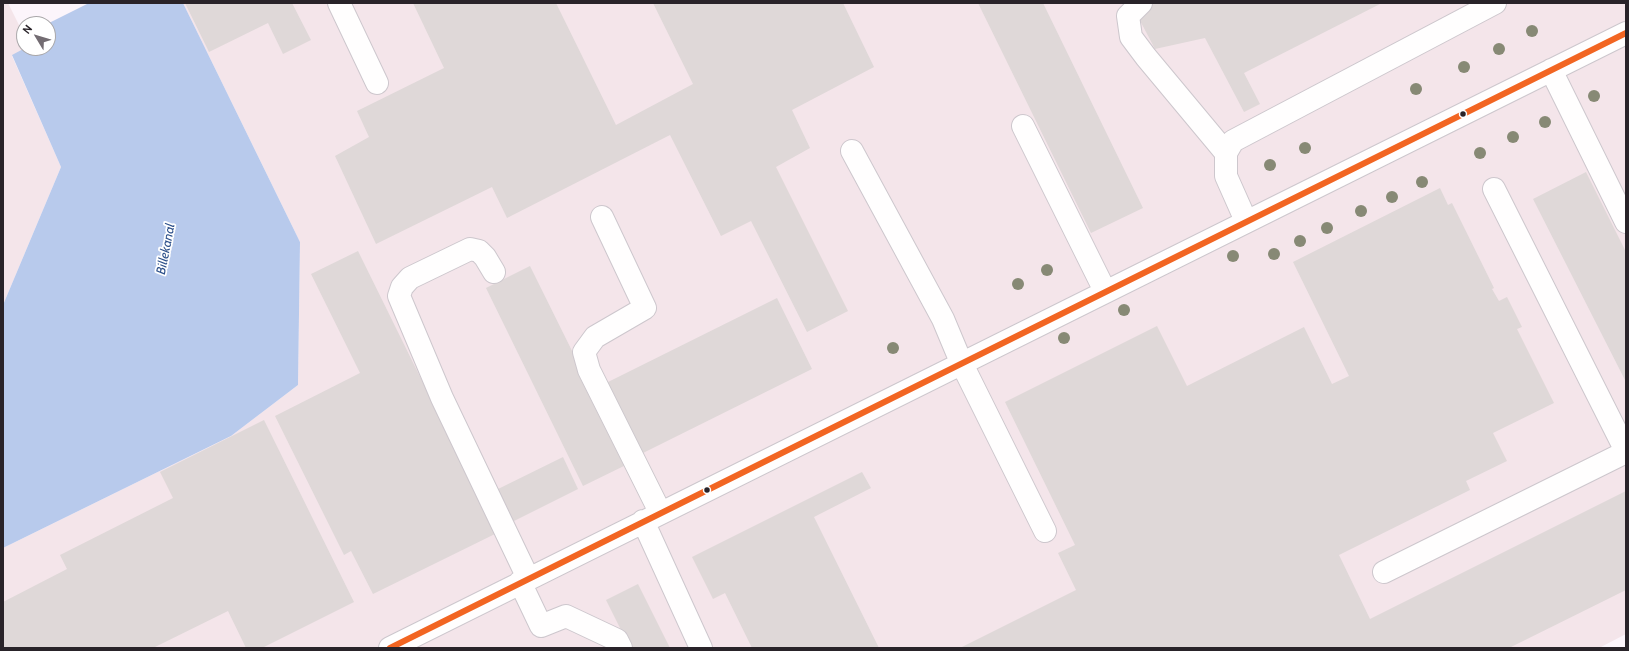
<!DOCTYPE html>
<html>
<head>
<meta charset="utf-8">
<style>
  body { margin:0 }
  #map { position:relative; width:1629px; height:651px; overflow:hidden; background:#fcf5fb; font-family:Cabin,sans-serif }
  canvas { display:block }
  .frame { position:absolute; inset:0; border:4px solid #292329; pointer-events:none }
  .north { position:absolute; left:16px; top:16px; width:40px; height:40px; box-sizing:border-box; background:#fff; border:1px solid #a9a7a9; border-radius:50%; rotate:308deg; font-size:11px; font-weight:700; line-height:16px; text-align:center; color:#292329 }
  .north::after { content:''; display:block; margin:auto; width:14px; height:18px; background:#736c72; clip-path:polygon(50% 0,100% 100%,50% 72%,0 100%) }
</style>
</head>
<body>
<div id="map">
<canvas width="1629" height="651"></canvas>
<div class="frame"></div>
<div class="north">N</div>
</div>
<script>
const context = document.querySelector('canvas').getContext('2d');
context.lineJoin = 'round';
function fill(path, color) { context.fillStyle = color; context.fill(path, 'evenodd'); }
const shape = rows => new Path2D(rows.map(r => 'M' + r).join(''));
function stroke(path, color, width, dash) { context.strokeStyle = color; context.lineWidth = width; context.lineCap = dash ? 'butt' : 'round'; context.setLineDash(dash || []); context.stroke(path); }
function write(font, color, halo, rows, align = 'center') {
  context.font = font + ' Cabin,sans-serif'; context.lineWidth = 3.5; context.setLineDash([]); context.textBaseline = 'middle'; context.strokeStyle = halo; context.fillStyle = color; for (const [text, x, y, turn = 0] of rows) {
    context.save(); context.translate(x, y); context.rotate((+turn || 0) * Math.PI / 180); context.textAlign = isNaN(turn) ? turn : align; if (halo) context.strokeText(text, 0, 0); context.fillText(text, 0, 0); context.restore();
  }
}
const industrial = shape([
  [3,3,10,3,24,33,25,48,12,56,61,167,3,305],
  [183,3,1626,3,1626,634,1599,648,3,648,3,548,231,436,298,385,300,242]
]);
const water = shape([
  [10,3,183,3,300,242,298,385,231,436,3,548,3,305,61,167,12,55,25,48,48,48,48,24,24,24]
]);
const pier = shape([
  [8,3,89,3,47,24,24,24,24,35]
]);
const building = shape([
  [185,3,292,3,311,40,283,54,268,23,209,52],
  [413,3,556,3,616,125,693,84,653,3,843,3,874,67,792,110,810,148,776,167,848,311,807,332,751,221,721,236,670,135,507,218,492,187,376,244,335,156,369,137,357,111,444,68],
  [978,3,1043,3,1143,208,1091,233],
  [1155,3,1382,3,1244,73,1260,104,1244,112,1205,38,1155,49,1136,13],
  [1586,172,1626,252,1626,382,1533,199],
  [1440,188,1448,205,1452,203,1494,288,1492,289,1499,301,1507,297,1522,327,1517,329,1554,403,1493,433,1507,461,1466,481,1470,490,1339,555,1370,619,1626,491,1626,590,1509,648,960,648,1076,590,1058,553,1075,545,1005,402,1157,326,1187,386,1304,327,1332,384,1349,376,1293,262],
  [358,251,497,533,373,594,351,551,344,555,275,416,360,373,311,274],
  [530,266,628,464,583,486,486,288],
  [777,298,812,369,641,454,606,383],
  [264,420,354,602,262,648,246,648,228,611,153,648,3,648,3,602,67,569,60,555,173,498,160,472],
  [563,457,578,489,512,522,496,490],
  [862,472,871,488,814,517,879,648,752,648,725,593,713,599,692,557],
  [638,584,670,648,630,648,606,600]
]);
const minor = shape([
  [339,3,377,83],
  [1141,3,1128,16,1131,37,1146,57,1226,153],
  [1551,70,1626,222],
  [1023,126,1105,291],
  [852,151,943,319,961,362,1045,531],
  [1494,189,1626,451],
  [602,217,645,308,595,337,584,352,589,370,660,512],
  [1246,221,1226,176,1226,153,1233,141,1495,3],
  [494,272,485,257,479,251,470,249,410,278,402,287,399,296,442,398,528,578],
  [643,521,701,648],
  [1384,572,1626,452],
  [520,582,541,626,566,616,617,640,621,648],
  [390,648,1626,33]
]);
const bus1 = shape([
  [390,648,1626,33]
]);
const trees = [
  [1532,31],
  [1499,49],
  [1464,67],
  [1416,89],
  [1594,96],
  [1545,122],
  [1513,137],
  [1305,148],
  [1480,153],
  [1270,165],
  [1422,182],
  [1392,197],
  [1361,211],
  [1327,228],
  [1300,241],
  [1274,254],
  [1233,256],
  [1047,270],
  [1018,284],
  [1124,310],
  [1064,338],
  [893,348]
];
const markers = [
  [1463,114,3.5,"#292329"],
  [707,490,3.5,"#292329"]
];
const waterNames = [
  ["Billekanal",166,249,-79]
];
fill(industrial, '#f4e5ea');
fill(water, '#b8caec');
fill(pier, '#fcf5fb');
fill(building, '#dfd8d8');
stroke(minor, '#cdc7cd', 24);
stroke(minor, '#fffefe', 22);
stroke(bus1, '#f26522', 6);
context.fillStyle = '#878975';
for (const [x, y] of trees) { context.beginPath(); context.arc(x, y, 6, 0, 2 * Math.PI); context.fill(); }
for (const [x, y, r, color] of markers) { const dot = new Path2D(); dot.arc(x, y, r, 0, 2 * Math.PI); context.fillStyle = color; context.fill(dot); stroke(dot, '#fff', 1.5); }
write('italic 13px', '#2d508a', '#fff', waterNames);
</script>
</body>
</html>
